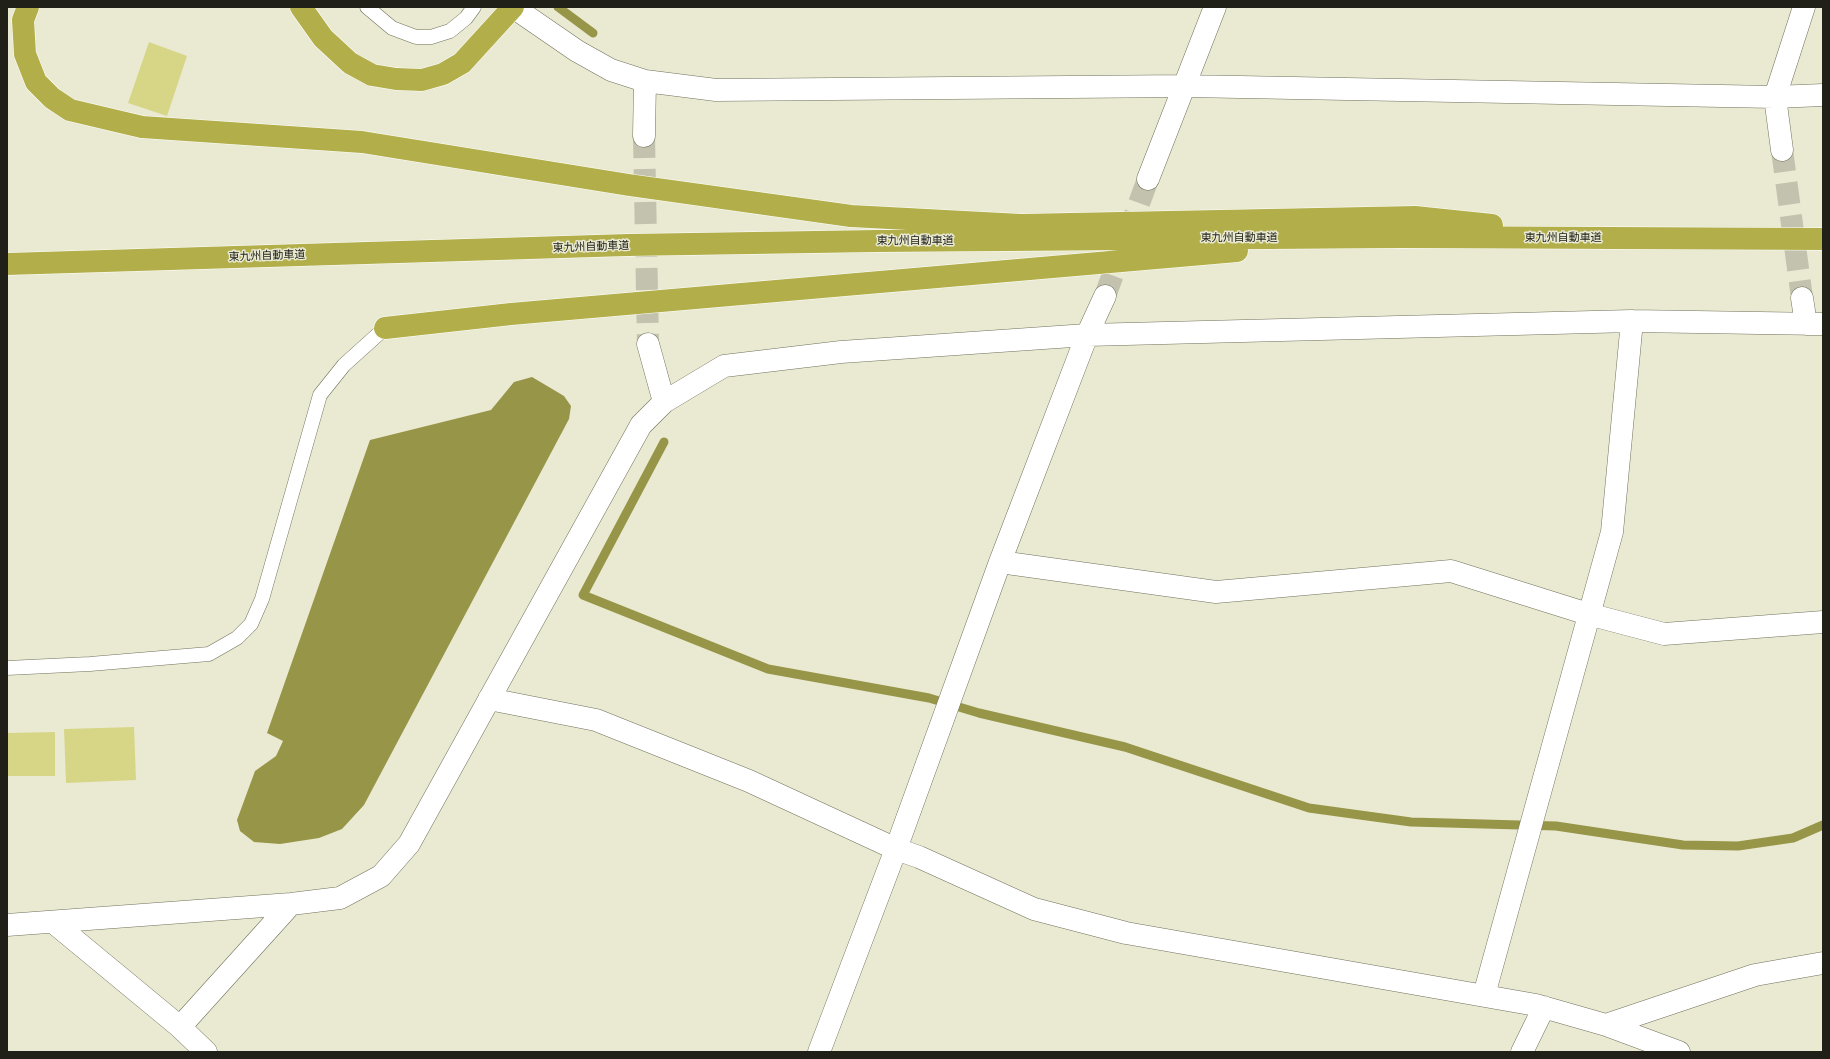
<!DOCTYPE html>
<html>
<head>
<meta charset="utf-8">
<style>
  body { margin:0 }
  #map { position:relative; width:1830px; height:1059px; overflow:hidden; background:#eaead3; font-family:"IBM Plex Sans",sans-serif }
  canvas { display:block }
  .frame { position:absolute; inset:0; border:8px solid #202018; pointer-events:none }
</style>
</head>
<body>
<div id="map">
<canvas width="1830" height="1059"></canvas>
<div class="frame"></div>
</div>
<script>
const context = document.querySelector('canvas').getContext('2d');
context.lineJoin = 'round';
function fill(path, color) { context.fillStyle = color; context.fill(path, 'evenodd'); }
const shape = rows => new Path2D(rows.map(r => 'M' + r).join(''));
function stroke(path, color, width, dash) { context.strokeStyle = color; context.lineWidth = width; context.lineCap = dash ? 'butt' : 'round'; context.setLineDash(dash || []); context.stroke(path); }
function write(font, color, halo, rows, align = 'center') {
  context.font = font + ' "IBM Plex Sans","Noto Sans JP",sans-serif'; context.lineWidth = 3; context.setLineDash([]); context.textBaseline = 'middle'; context.strokeStyle = halo; context.fillStyle = color; for (const [text, x, y, turn = 0] of rows) {
    context.save(); context.translate(x, y); context.rotate((+turn || 0) * Math.PI / 180); context.textAlign = isNaN(turn) ? turn : align; if (halo) context.strokeText(text, 0, 0); context.fillText(text, 0, 0); context.restore();
  }
}
const water = shape([
  [532,377,564,396,571,406,569,419,364,805,342,829,319,838,280,844,254,842,240,831,237,820,255,771,276,756,283,741,267,733,370,440,491,410,514,382]
]);
const stream = shape([
  [558,7,593,33],
  [664,442,583,595,768,669,929,698,979,713,1125,747,1309,808,1411,822,1556,826,1683,845,1738,846,1793,838,1823,825]
]);
const building = shape([
  [149,42,187,56,167,116,128,103],
  [134,727,136,780,66,783,64,729],
  [55,732,55,776,7,776,7,733]
]);
const minorTunnel = shape([
  [644,136,648,344],
  [1782,150,1802,298],
  [1105,296,1148,179]
]);
const service = shape([
  [367,7,392,28,416,37,431,37,450,31,466,18,474,7],
  [7,668,90,664,209,654,237,638,251,624,262,599,320,395,344,365,385,328]
]);
const minor = shape([
  [513,7,577,51,611,70,645,81,716,90,1186,86,1775,97,1823,95],
  [644,136,645,81],
  [1782,150,1775,97,1804,7],
  [1148,179,1215,7],
  [1802,298,1806,324],
  [648,344,664,402],
  [1000,562,1216,592,1451,571,1588,614,1664,634,1823,622],
  [489,699,596,720,749,781,896,849,919,857,1034,909,1126,933,1536,1005,1606,1025,1679,1052],
  [53,922,180,1027,206,1052],
  [7,925,291,904,340,898,381,876,409,844,641,425,664,402,724,366,841,352,1087,335,1632,321,1823,324],
  [1484,995,1612,532,1632,321],
  [1606,1025,1755,975,1823,963],
  [180,1027,291,904],
  [819,1052,896,849,1000,562,1087,335,1105,296],
  [1522,1052,1544,1007]
]);
const motorway = shape([
  [28,7,23,20,25,54,36,82,52,98,70,110,142,127,362,142,629,185,851,216,1021,225,1415,217,1492,225],
  [301,7,323,38,350,63,372,75,396,79,422,80,443,74,462,63,513,7],
  [7,264,628,245,877,241,1401,237,1823,239],
  [385,328,511,314,1237,251]
]);
const streetNames = [
  ["東九州自動車道",1239,238],
  ["東九州自動車道",1563,238],
  ["東九州自動車道",915,241],
  ["東九州自動車道",591,247,-2],
  ["東九州自動車道",267,256,-2]
];
fill(water, '#979547');
stroke(stream, '#979547', 9);
fill(building, '#d7d687');
stroke(minorTunnel, '#c2c2ae', 22, [22, 11]);
stroke(service, '#71715c', 15);
stroke(minor, '#71715c', 23);
stroke(motorway, '#fff', 23);
stroke(service, '#fff', 14);
stroke(minor, '#fff', 22);
stroke(motorway, '#b2af4b', 22);
write('11px', '#202018', '#eaead3', streetNames);
</script>
</body>
</html>
